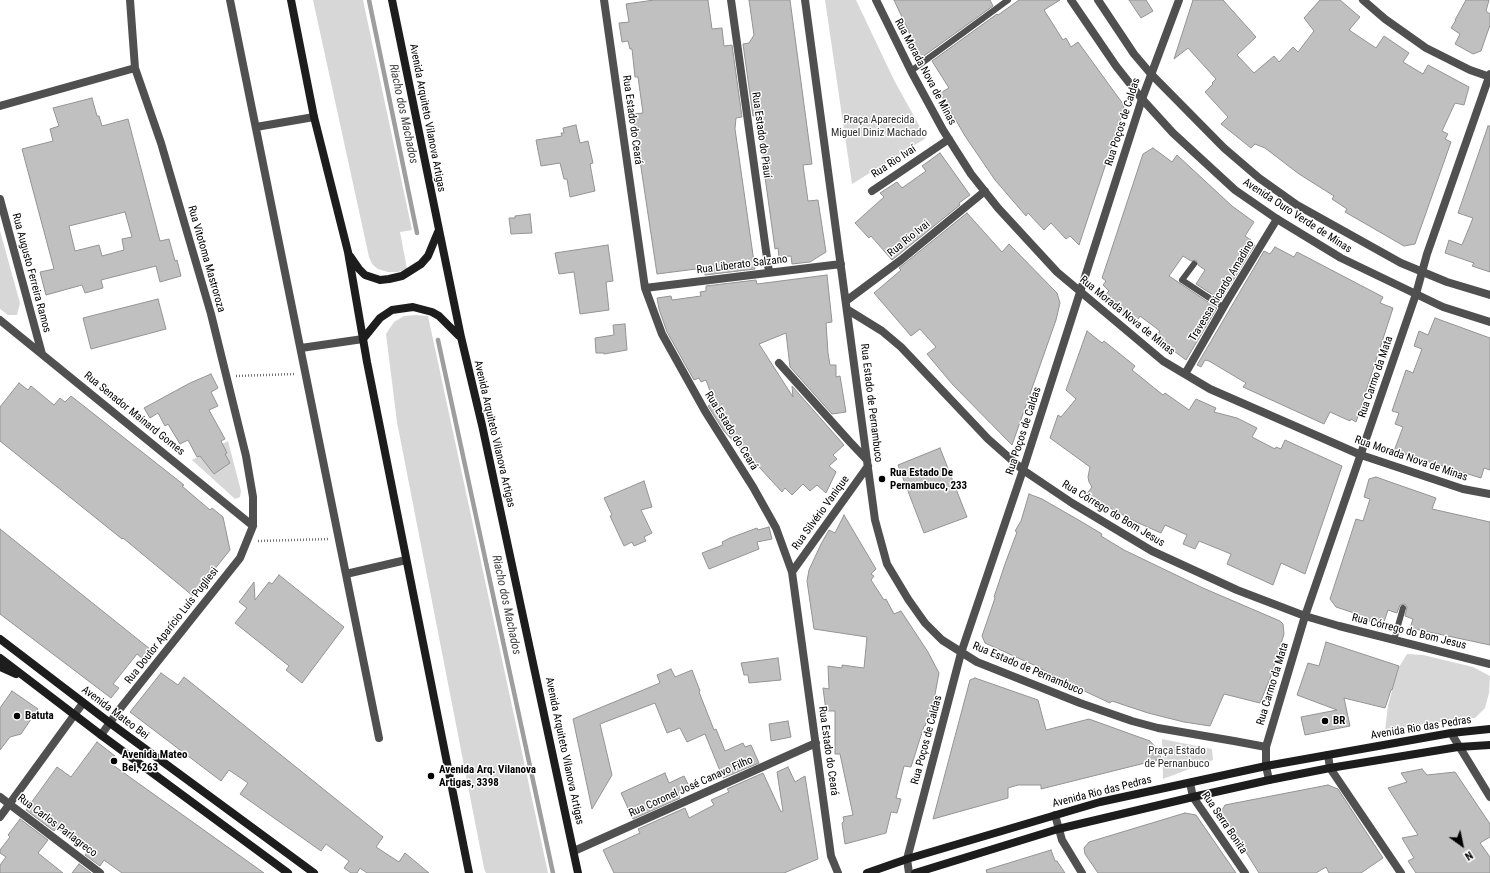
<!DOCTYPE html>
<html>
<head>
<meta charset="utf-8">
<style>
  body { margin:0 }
  #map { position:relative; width:1490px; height:873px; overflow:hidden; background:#fff; font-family:"Roboto Condensed",sans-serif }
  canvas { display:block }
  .north { position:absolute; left:1442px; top:825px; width:40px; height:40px; -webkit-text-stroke:3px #fff; paint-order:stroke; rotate:147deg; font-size:11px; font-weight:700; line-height:16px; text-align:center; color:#000 }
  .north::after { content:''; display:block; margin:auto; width:14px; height:18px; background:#000; clip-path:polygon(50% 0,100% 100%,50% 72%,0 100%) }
</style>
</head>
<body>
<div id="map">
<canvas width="1490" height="873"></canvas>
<div class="north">N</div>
</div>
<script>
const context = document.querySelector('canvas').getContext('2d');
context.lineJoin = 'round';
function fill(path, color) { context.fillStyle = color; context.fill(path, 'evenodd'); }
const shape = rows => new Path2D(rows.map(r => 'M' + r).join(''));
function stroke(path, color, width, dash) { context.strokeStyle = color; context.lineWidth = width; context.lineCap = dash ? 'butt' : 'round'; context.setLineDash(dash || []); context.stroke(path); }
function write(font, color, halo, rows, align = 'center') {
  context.font = font + ' "Roboto Condensed",sans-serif'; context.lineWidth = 3; context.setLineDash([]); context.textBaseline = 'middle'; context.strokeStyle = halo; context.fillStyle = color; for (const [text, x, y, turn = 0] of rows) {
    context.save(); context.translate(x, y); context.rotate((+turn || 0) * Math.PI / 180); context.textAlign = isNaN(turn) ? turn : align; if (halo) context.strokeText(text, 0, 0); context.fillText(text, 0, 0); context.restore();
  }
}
const green = shape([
  [313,0,363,0,412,230,400,232,407,269,398,272,388,272,378,269,372,264,369,257],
  [825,0,856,0,894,80,926,138,852,184],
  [0,231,20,303,17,315,8,315,0,309],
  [416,315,428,316,548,873,486,873,484,868,397,422,386,334,394,322,404,316],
  [228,441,241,491,240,497,235,499,192,460],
  [1407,654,1423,655,1473,667,1490,676,1489,693,1485,708,1475,718,1431,723,1385,731,1388,705,1399,667],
  [1162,739,1212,749,1213,760,1163,779]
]);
const stream = shape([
  [369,0,417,233],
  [438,340,553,873]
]);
const building = shape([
  [654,0,708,0,712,29,722,28,724,46,732,45,742,117,736,118,735,129,755,269,705,275,704,268,657,274,633,114,643,113,638,77,635,77,632,49,630,49,628,41,622,42,619,23,629,22,626,4,654,0],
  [749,0,790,0,812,164,803,165,808,201,818,200,826,252,810,262,792,264,791,256,779,257,778,248,775,249,764,170,765,170,761,134,758,115,753,116,743,44,749,43,754,35,749,0],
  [894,0,990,0,993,6,921,58,894,0],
  [1019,0,1060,0,1044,10,1063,40,1066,38,1071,47,1078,42,1123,104,1124,109,1079,245,1070,236,1066,239,1051,223,1044,230,1028,213,1026,216,995,180,965,136,940,93,949,88,932,61,997,14,998,15,1019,0],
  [1129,0,1146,0,1153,11,1141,18,1129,0],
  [1193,0,1223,0,1256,37,1237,55,1254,73,1274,56,1279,62,1293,47,1298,52,1314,31,1304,18,1320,0,1340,0,1360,17,1349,30,1376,48,1384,36,1409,53,1403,62,1423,74,1428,65,1469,87,1464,105,1455,103,1442,131,1448,134,1445,139,1451,142,1415,244,1404,246,1345,212,1347,209,1332,199,1334,196,1299,174,1265,148,1255,144,1251,148,1221,124,1228,117,1205,92,1213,84,1212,83,1216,79,1188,48,1174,59,1193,0],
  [1466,0,1489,0,1486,11,1490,14,1490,25,1481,51,1473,54,1455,44,1460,34,1451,28,1456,20,1455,20,1466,0],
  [92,98,97,116,99,116,102,126,128,119,160,241,169,239,175,261,177,260,181,276,160,282,156,266,101,280,103,288,85,293,82,285,46,295,40,272,54,269,22,149,53,141,50,129,59,126,53,108,92,98],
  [125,212,132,237,122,239,124,250,102,256,99,245,75,251,69,226,125,212],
  [576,125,580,143,588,141,593,163,590,164,595,191,570,197,567,179,564,179,560,163,541,166,536,140,562,136,561,133,564,133,563,128,576,125],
  [1488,126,1490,126,1490,272,1472,266,1474,263,1445,253,1449,240,1462,245,1473,218,1458,213,1488,126],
  [1153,148,1172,162,1177,155,1232,206,1254,222,1245,236,1251,240,1250,242,1255,245,1221,300,1196,284,1205,270,1198,265,1196,260,1191,261,1183,256,1169,276,1217,308,1186,360,1155,337,1160,331,1140,316,1136,322,1104,296,1109,291,1103,285,1106,281,1102,278,1107,263,1140,163,1143,154,1153,148],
  [940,153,970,195,959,203,960,205,892,260,871,236,869,238,855,223,884,197,880,193,897,182,902,188,926,171,922,166,940,153],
  [967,213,1002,252,1009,244,1057,293,1060,303,1056,320,1012,445,953,385,927,354,936,347,920,329,911,336,874,293,901,270,899,268,967,213],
  [530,214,532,233,511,234,509,218,515,218,515,216,530,214],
  [608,245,613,281,606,282,609,310,580,314,574,272,559,274,555,253,608,245],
  [1275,247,1294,257,1297,252,1383,297,1380,303,1393,308,1356,422,1351,419,1350,421,1330,412,1324,424,1243,387,1246,383,1209,361,1205,360,1201,367,1197,365,1264,251,1270,254,1275,247],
  [827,275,832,322,826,323,828,353,830,365,836,365,836,377,840,376,846,412,832,414,790,367,786,333,759,344,793,397,792,386,844,445,833,455,837,459,829,466,836,472,826,493,817,485,810,491,803,484,792,495,785,488,782,492,748,455,747,456,724,431,708,406,714,402,706,380,701,382,699,378,694,380,667,332,659,309,657,298,671,296,672,300,701,296,700,292,706,291,706,286,756,280,757,284,827,275],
  [158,299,166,329,91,349,83,318,158,299],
  [1435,318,1490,338,1490,470,1484,468,1481,478,1394,451,1403,427,1395,424,1399,413,1392,411,1406,370,1413,373,1422,349,1414,346,1419,331,1428,335,1435,318],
  [625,324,627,350,604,354,604,353,596,353,595,338,614,335,613,325,625,324],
  [1087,331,1102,343,1104,341,1135,366,1132,370,1163,395,1165,393,1189,410,1196,399,1216,408,1214,412,1237,418,1257,428,1252,437,1275,449,1276,447,1281,449,1285,440,1342,466,1305,574,1281,563,1273,585,1227,564,1231,554,1199,541,1195,549,1183,544,1187,535,1165,525,1161,533,1134,521,1086,495,1092,487,1089,482,1088,477,1090,467,1050,438,1058,415,1061,417,1076,399,1066,390,1087,331],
  [211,374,218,388,211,392,218,406,209,410,225,439,221,441,227,453,225,454,230,463,214,474,200,456,197,457,188,440,180,444,168,424,165,426,158,413,150,418,144,408,190,383,211,374],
  [19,383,28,390,31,386,54,405,60,398,65,402,71,396,184,485,182,486,210,510,212,508,223,517,230,550,193,596,123,538,122,539,0,441,0,407,19,383],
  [940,448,967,517,924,533,898,465,940,448],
  [1376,477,1436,498,1432,509,1490,522,1490,645,1410,628,1413,619,1405,616,1407,607,1405,604,1400,605,1397,613,1388,610,1383,625,1356,617,1357,614,1336,607,1330,599,1356,519,1363,521,1370,499,1364,497,1369,479,1376,477],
  [644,481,652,507,641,510,652,533,644,537,646,541,634,546,632,542,624,546,610,516,612,515,604,498,644,481],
  [1029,494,1042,499,1082,522,1102,534,1101,536,1124,550,1203,588,1280,621,1283,624,1284,634,1271,676,1260,703,1224,694,1210,726,1184,722,1148,713,1112,701,1110,703,1065,682,1036,666,985,643,982,636,995,598,994,597,1005,564,1017,532,1015,531,1021,521,1029,494],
  [844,515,876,569,871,574,874,576,871,580,884,600,886,599,894,614,901,611,928,652,939,673,933,705,925,726,924,726,911,767,904,766,896,798,901,799,897,813,891,812,886,833,845,844,842,823,844,821,843,817,853,815,840,754,835,754,835,711,826,711,823,688,829,689,828,666,842,668,842,665,864,668,867,637,814,629,807,581,809,570,821,544,829,530,835,533,844,515],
  [769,527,772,539,757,542,759,549,709,569,702,553,723,545,722,542,730,538,757,528,758,530,769,527],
  [0,529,150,649,143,659,137,654,113,684,119,688,111,698,0,614,0,529],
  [279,575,344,627,302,683,286,670,289,666,235,623,247,608,239,602,254,582,255,600,269,582,272,584,279,575],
  [1326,642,1399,666,1392,690,1391,690,1385,708,1344,698,1350,726,1305,735,1301,717,1337,710,1297,695,1308,663,1319,666,1326,642],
  [778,658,781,680,749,683,748,675,744,675,741,663,778,658],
  [671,669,675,677,692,670,700,691,699,692,714,730,716,729,725,751,743,743,745,747,751,745,759,763,723,778,705,734,687,742,680,728,667,733,655,703,600,724,612,775,592,809,573,719,660,683,657,675,671,669],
  [161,673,178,685,184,677,383,837,376,847,399,862,405,853,429,873,367,873,360,868,357,873,351,873,344,868,349,861,326,844,321,851,240,794,248,783,229,770,221,781,130,712,161,673],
  [975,678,1038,700,1046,730,1089,719,1150,741,1159,751,1161,759,1041,789,1041,785,1018,785,1008,788,1008,798,933,819,970,680,975,678],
  [12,691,38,709,21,734,10,737,0,750,0,708,12,691],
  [788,721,791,737,771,741,769,724,788,721],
  [97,742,115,756,110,763,264,873,122,873,104,860,100,866,85,855,88,851,57,828,54,831,26,810,57,767,71,777,97,742],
  [788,767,795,782,805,776,818,859,784,873,614,873,603,850,640,833,638,829,685,808,689,818,714,805,711,800,729,792,727,789,763,773,781,812,783,811,777,772,788,767],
  [1422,769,1427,775,1455,772,1490,824,1490,837,1480,843,1490,857,1490,873,1416,873,1408,861,1414,858,1402,838,1418,835,1388,788,1407,782,1401,773,1422,769],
  [665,773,669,783,684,776,690,788,678,793,680,798,633,819,621,793,665,773],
  [1328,785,1338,789,1383,858,1361,873,1329,873,1326,867,1316,873,1259,873,1221,812,1225,805,1328,785],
  [1185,813,1196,815,1236,873,1098,873,1085,854,1084,848,1089,842,1185,813],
  [20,819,48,840,38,853,63,873,0,873,0,865,6,857,0,853,0,850,10,837,8,835,20,819],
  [1051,850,1055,861,1057,861,1065,873,987,873,986,870,1051,850],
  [79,864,91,873,72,873,79,864]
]);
const path = shape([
  [236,376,295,374],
  [258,541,329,539]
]);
const service = shape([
  [911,71,1008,0],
  [1194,264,1182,280,1223,307],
  [1394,640,1403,608]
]);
const minor = shape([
  [230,0,379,738],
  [604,0,645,288,662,334,705,411,753,487,776,528,792,572,831,856,838,873],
  [731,0,769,272],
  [805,0,875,520,887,564,908,599,925,623,942,640,977,662,1080,703,1132,721,1158,728,1234,741,1266,747],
  [876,0,911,71,943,130,971,174,998,208,1057,272,1163,361,1210,389,1361,455,1463,489,1490,494],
  [1363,0,1385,19,1426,48,1470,70,1490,77],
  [0,106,135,68],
  [256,127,314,117],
  [872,191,949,139],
  [0,199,42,354],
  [645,288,841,264],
  [846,301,901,260,985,191],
  [848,310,882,331,901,347,988,439,1023,470,1072,503,1152,551,1237,590,1305,616,1339,626,1490,664],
  [0,320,253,526],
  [301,348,363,339],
  [779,363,850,442,867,460],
  [1185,374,1227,301,1277,219],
  [792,572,868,466],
  [346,574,406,560],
  [1451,733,1490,797],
  [101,735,119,710,240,558,253,526,253,497,246,456,211,314,161,143,135,68,130,0],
  [1328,755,1330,768,1401,873],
  [1269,780,1266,766,1266,747,1305,616,1416,294,1427,254,1490,74],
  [1190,783,1193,797,1245,873],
  [0,797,100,873],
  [1055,815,1062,840,1082,873],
  [0,817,83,703],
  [574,851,816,743],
  [909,873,907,859,961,653,1023,470,1142,99,1179,0]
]);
const tertiary = shape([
  [1071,0,1116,66,1142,99,1173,133,1235,190,1277,219,1341,258,1443,307,1490,322],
  [1098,0,1134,54,1151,74,1224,148,1259,178,1297,205,1401,263,1447,282,1490,295]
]);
const secondary = shape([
  [291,0,314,117,348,252,367,362,469,873],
  [392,0,461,337,482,425,578,873],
  [350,256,359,269,365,275,380,280,389,279,402,276,421,264,428,256,438,232],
  [363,339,380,318,392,310,413,307,432,312,439,316,459,336],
  [0,639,110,723,314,873],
  [0,658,101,735,288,873],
  [0,667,16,674],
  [867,873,907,859,1100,802,1266,766,1451,733,1490,729],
  [915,873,1058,829,1193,797,1269,780,1330,768,1458,747,1490,745]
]);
const markers = [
  [882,479,4,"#000"],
  [17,716,4,"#000"],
  [1325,721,4,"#000"],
  [114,761,4,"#000"],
  [431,776,4,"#000"]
];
const streetNames = [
  ["Rua Morada Nova de Minas",925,72,62],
  ["Avenida Arquiteto Vilanova Artigas",427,118,79],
  ["Rua Estado do Ceará",632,120,82],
  ["Rua Poços de Caldas",1123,122,-72],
  ["Rua Estado do Piauí",761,135,82],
  ["Rua Rio Ivaí",894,162,-33],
  ["Avenida Ouro Verde de Minas",1297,216,33],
  ["Rua Rio Ivai",909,239,-39],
  ["Rua Vitotoma Mastroroza",206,259,74],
  ["Rua Liberato Salzano",742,265,-7],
  ["Rua Augusto Ferreira Ramos",31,273,75],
  ["Travessa Ricardo Amadino",1222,291,-59],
  ["Rua Morada Nova de Minas",1127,316,39],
  ["Rua Carmo da Mata",1376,377,-71],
  ["Rua Estado de Pernambuco",871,403,83],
  ["Rua Senador Mainard Gomes",134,414,39],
  ["Rua Estado do Ceará",731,431,58],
  ["Rua Poços de Caldas",1024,431,-72],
  ["Avenida Arquiteto Vilanova Artigas",494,434,77],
  ["Rua Morada Nova de Minas",1411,459,19],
  ["Rua Silvério Vanique",821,513,-54],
  ["Rua Córrego do Bom Jesus",1113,514,31],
  ["Rua Doutor Aparício Luís Pugliesi",172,626,-52],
  ["Rua Córrego do Bom Jesus",1409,632,14],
  ["Rua Estado de Pernambuco",1028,669,23],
  ["Rua Carmo da Mata",1273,684,-73],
  ["Avenida Mateo Bei",115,713,37],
  ["Avenida Rio das Pedras",1421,728,-9],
  ["Rua Poços de Caldas",927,740,-75],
  ["Avenida Arquiteto Vilanova Artigas",564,751,78],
  ["Rua Estado do Ceará",828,751,82],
  ["Rua Coronel José Canavo Filho",691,787,-24],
  ["Avenida Rio das Pedras",1102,792,-14],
  ["Rua Serra Bonita",1224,823,56],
  ["Rua Carlos Parlagreco",57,826,37]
];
const parkNames = [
  ["Praça Aparecida",879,120],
  ["Miguel Diniz Machado",879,133],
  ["Praça Estado",1177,751],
  ["de Pernanbuco",1177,764]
];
const poiNames = [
  ["Rua Estado De",890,473],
  ["Pernambuco, 233",890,486],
  ["Batuta",25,716],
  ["BR",1333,721],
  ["Avenida Mateo",122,755],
  ["Bei, 263",122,768],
  ["Avenida Arq. Vilanova",439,770],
  ["Artigas, 3398",439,783]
];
const waterNames = [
  ["Riacho dos Machados",403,114,78],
  ["Riacho dos Machados",506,605,78]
];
fill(green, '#d7d7d7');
stroke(stream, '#9e9e9e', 4.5);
fill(building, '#c0c0c0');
stroke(building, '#949494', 1);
stroke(path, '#727272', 2.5, [1, 2]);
stroke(service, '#505050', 6);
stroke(minor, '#505050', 8);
stroke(tertiary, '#505050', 8);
stroke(secondary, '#1d1d1d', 8);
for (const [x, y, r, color] of markers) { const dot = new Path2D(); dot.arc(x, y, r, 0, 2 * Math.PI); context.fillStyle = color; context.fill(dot); stroke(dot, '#fff', 1.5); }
write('11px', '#000', '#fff', streetNames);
write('11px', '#2e2e2e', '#fff', parkNames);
write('bold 11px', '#000', '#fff', poiNames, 'left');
write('italic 12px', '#3f3f3f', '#fff', waterNames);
</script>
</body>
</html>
